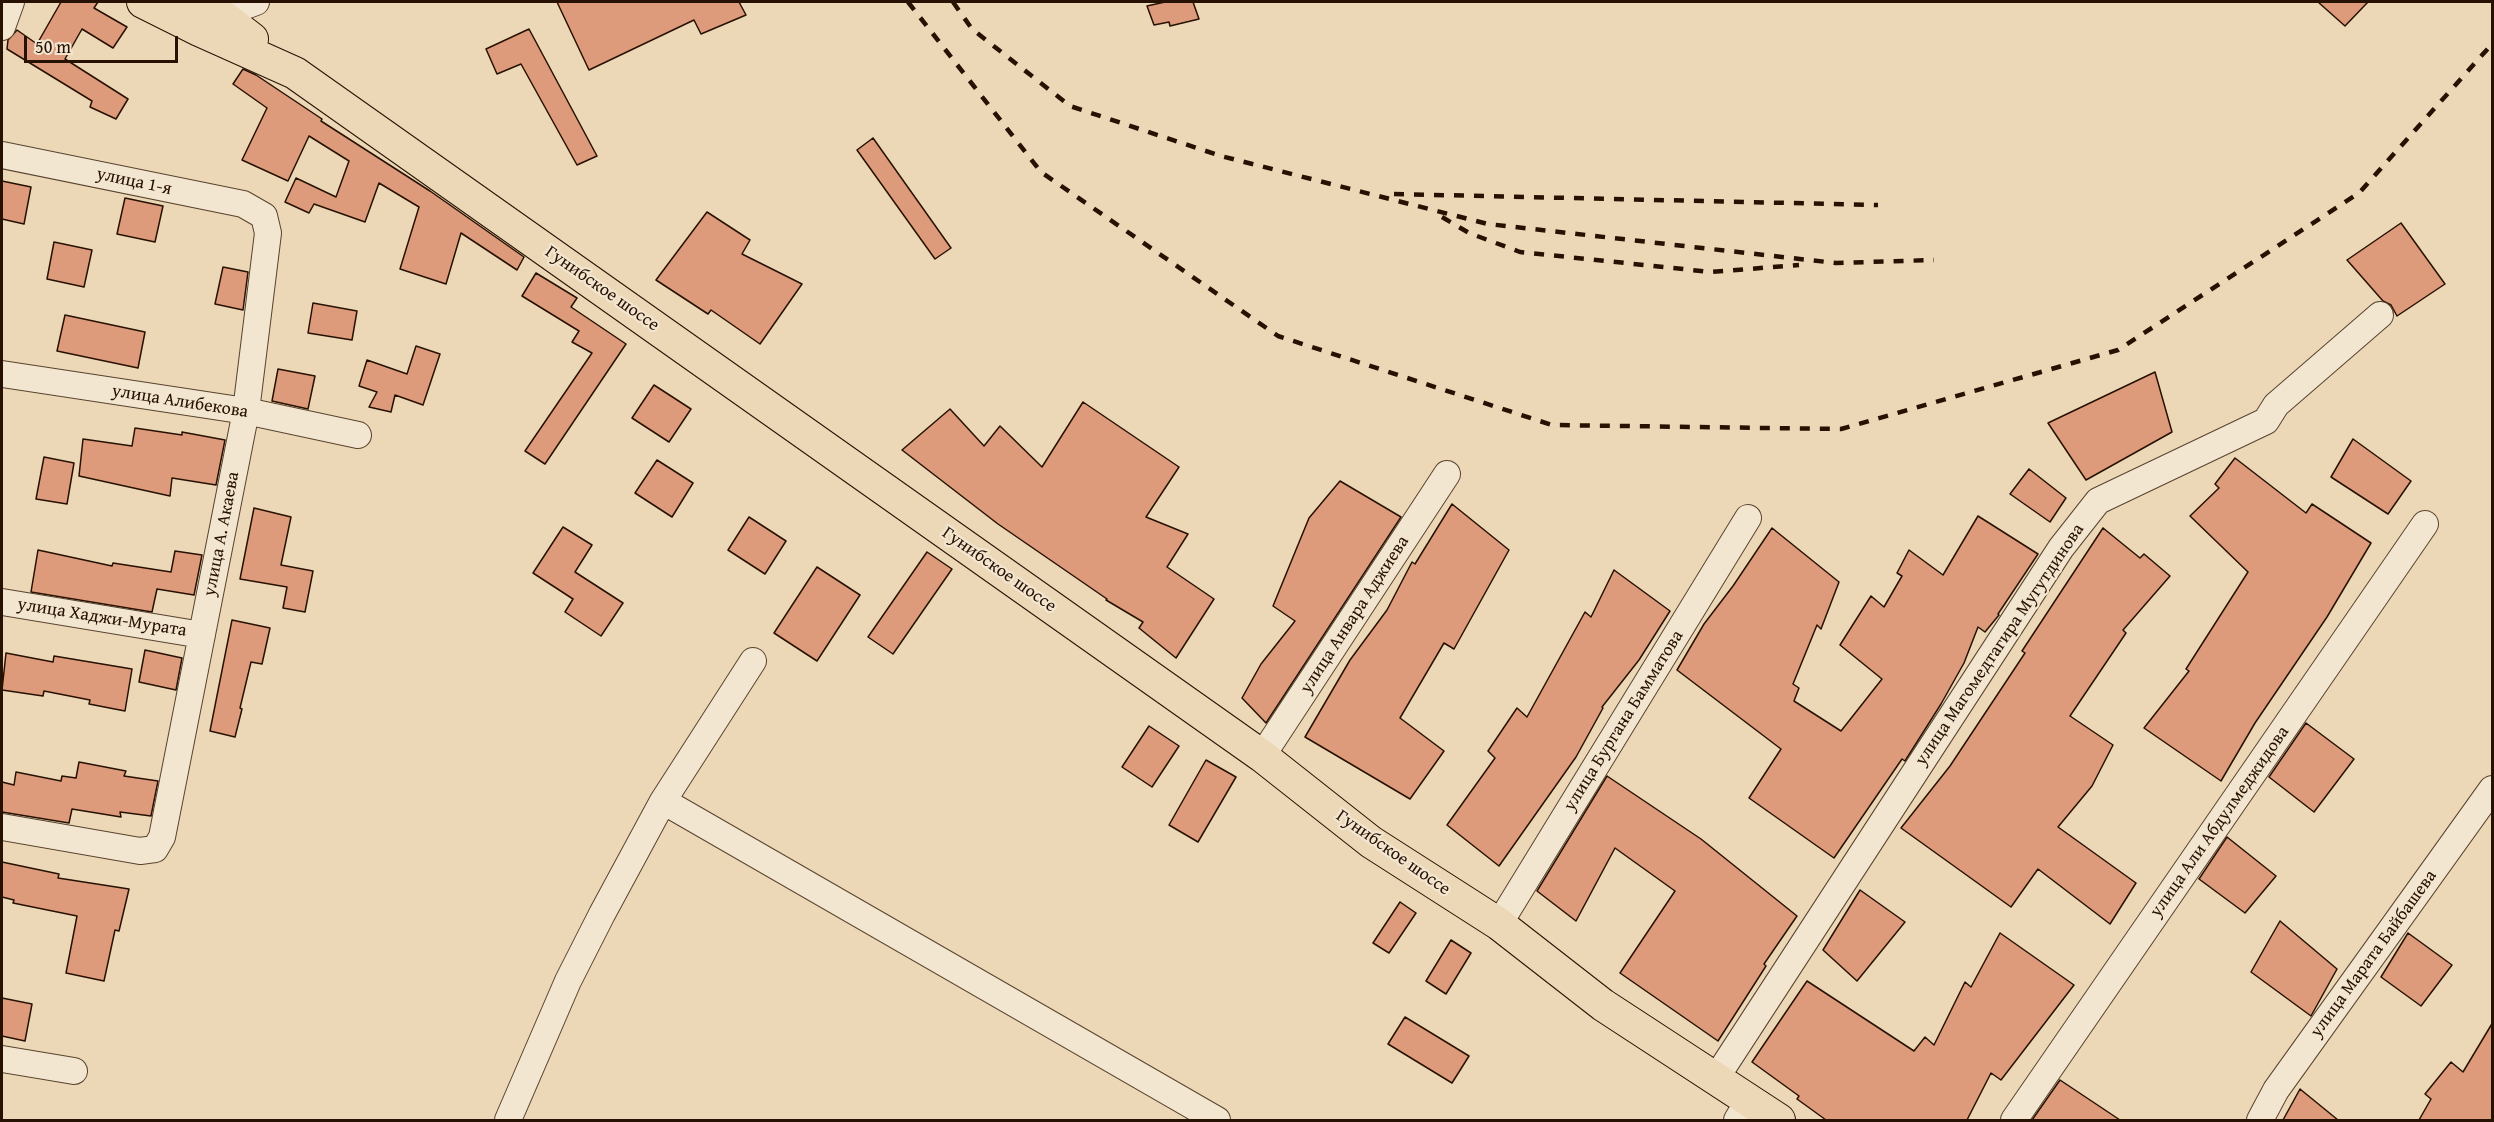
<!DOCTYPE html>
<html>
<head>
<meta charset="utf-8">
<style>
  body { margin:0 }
  #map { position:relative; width:2494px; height:1122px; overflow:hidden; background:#ecd8b6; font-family:"Gentium Book Plus",serif }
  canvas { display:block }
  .frame { position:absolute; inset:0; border:3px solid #271102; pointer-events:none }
  .scale { position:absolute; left:24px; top:36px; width:154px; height:27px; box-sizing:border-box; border:3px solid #271102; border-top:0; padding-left:8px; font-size:18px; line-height:21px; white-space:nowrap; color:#271102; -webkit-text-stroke:4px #f3e6d0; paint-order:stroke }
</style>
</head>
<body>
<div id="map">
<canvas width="2494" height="1122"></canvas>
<div class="frame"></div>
<div class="scale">50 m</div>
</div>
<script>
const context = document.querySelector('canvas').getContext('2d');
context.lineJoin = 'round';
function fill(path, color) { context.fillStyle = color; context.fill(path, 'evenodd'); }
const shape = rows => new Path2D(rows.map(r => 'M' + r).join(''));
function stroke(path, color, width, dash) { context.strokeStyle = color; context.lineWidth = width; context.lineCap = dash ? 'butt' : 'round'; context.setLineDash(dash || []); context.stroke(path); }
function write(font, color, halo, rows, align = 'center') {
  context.font = font + ' "Gentium Book Plus",serif'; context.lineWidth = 4.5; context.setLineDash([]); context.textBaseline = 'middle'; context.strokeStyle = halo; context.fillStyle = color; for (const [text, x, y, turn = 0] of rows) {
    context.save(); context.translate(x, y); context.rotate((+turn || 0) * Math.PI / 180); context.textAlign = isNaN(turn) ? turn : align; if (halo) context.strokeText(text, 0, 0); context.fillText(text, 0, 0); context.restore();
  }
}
const building = shape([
  [61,2,98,2,94,8,127,27,113,48,82,29,65,59,128,99,116,119,90,107,92,101,7,49,8,40,17,30,37,44,61,2],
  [557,2,739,2,746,15,701,34,694,20,589,70,557,2],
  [1165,2,1193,2,1199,19,1170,26,1169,22,1154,25,1147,6,1165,2],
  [2318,2,2368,2,2345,26,2318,2],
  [529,29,597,156,577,165,521,64,497,74,486,49,529,29],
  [243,69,256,75,322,119,321,121,430,191,524,257,517,270,461,233,446,284,400,269,419,207,379,183,365,222,314,204,309,213,285,202,296,178,336,197,349,161,309,136,288,181,242,160,267,108,233,84,243,69],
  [873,138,951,248,935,259,857,150,873,138],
  [2,181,31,187,24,224,2,219,2,181],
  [125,198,163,206,155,242,117,234,125,198],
  [707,212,750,240,742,254,802,284,760,344,711,310,708,314,656,280,707,212],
  [2401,223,2445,284,2397,316,2391,305,2383,301,2347,260,2401,223],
  [54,242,92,250,84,287,47,279,54,242],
  [223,267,248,272,243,310,215,304,223,267],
  [536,273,577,298,571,307,626,344,545,464,525,451,592,353,572,342,579,331,522,296,536,273],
  [313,303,357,311,352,340,308,333,313,303],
  [65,315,145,332,138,368,57,351,65,315],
  [416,346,440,354,423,405,395,395,391,412,369,407,377,392,359,386,367,360,407,374,416,346],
  [278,369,315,376,308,409,272,401,278,369],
  [2155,372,2172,432,2086,480,2048,423,2155,372],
  [654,385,691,409,669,442,632,418,654,385],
  [1083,402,1179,467,1146,517,1188,534,1167,567,1214,599,1176,658,1139,628,1143,622,1106,600,1107,599,998,524,902,450,950,409,984,446,1000,426,1042,467,1083,402],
  [135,428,182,435,182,432,225,440,216,485,172,478,170,496,79,476,83,439,132,446,135,428],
  [2353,439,2411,481,2388,514,2331,477,2353,439],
  [44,457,74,463,67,504,36,499,44,457],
  [2235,458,2306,513,2312,504,2371,543,2327,617,2255,723,2221,781,2144,728,2189,671,2186,669,2248,572,2190,516,2219,488,2215,484,2235,458],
  [657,460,693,483,672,517,635,493,657,460],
  [2029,469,2066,498,2050,522,2010,494,2029,469],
  [1340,481,1401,517,1266,723,1242,698,1261,664,1295,621,1273,606,1309,518,1340,481],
  [1452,504,1509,550,1454,649,1444,643,1400,718,1444,751,1410,799,1305,737,1350,660,1387,610,1412,562,1415,564,1452,504],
  [254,508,291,517,281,565,313,571,305,612,283,608,287,587,240,579,254,508],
  [1978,516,2038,554,1998,614,1999,615,1985,632,1978,627,1964,663,1941,704,1905,761,1902,759,1834,858,1749,798,1781,749,1677,670,1704,624,1733,586,1772,528,1839,582,1821,629,1817,625,1793,684,1799,688,1794,701,1841,731,1882,679,1840,645,1871,596,1884,607,1902,576,1897,573,1909,550,1943,575,1978,516],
  [749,517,786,541,765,574,728,550,749,517],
  [563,527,592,545,575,572,623,603,601,636,565,612,573,599,533,573,563,527],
  [2103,528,2140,558,2144,554,2170,576,2123,630,2126,633,2070,716,2113,745,2092,786,2058,827,2136,883,2110,924,2038,869,2011,907,1901,828,1950,766,2025,653,2022,651,2103,528],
  [38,550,112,566,113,563,171,572,175,551,202,555,194,595,157,589,152,612,31,592,38,550],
  [927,552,952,569,893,654,868,637,927,552],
  [817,567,860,595,817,661,774,633,817,567],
  [1614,570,1670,611,1639,660,1602,707,1603,708,1576,757,1499,866,1447,825,1495,758,1488,751,1517,708,1527,717,1585,612,1591,617,1614,570],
  [232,620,270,628,262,664,251,662,240,708,242,709,235,737,210,731,232,620],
  [145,650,182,658,176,690,139,682,145,650],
  [6,653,53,662,54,656,132,669,125,711,89,704,90,700,44,691,43,696,2,690,6,653],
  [2306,723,2354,759,2314,812,2269,777,2306,723],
  [1149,726,1179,746,1152,787,1122,767,1149,726],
  [1206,760,1236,777,1198,842,1169,825,1206,760],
  [79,762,126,771,124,776,158,781,151,816,120,812,121,817,72,809,69,823,2,812,2,782,14,785,16,772,61,781,62,776,76,778,79,762],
  [1607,776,1701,839,1797,916,1764,964,1766,966,1718,1041,1620,973,1675,891,1615,848,1576,921,1537,891,1607,776],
  [2227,837,2276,876,2245,913,2199,879,2227,837],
  [2,862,59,874,58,878,129,889,119,931,115,930,104,981,66,973,77,916,13,903,14,900,2,897,2,862],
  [1860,890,1905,922,1857,981,1823,950,1860,890],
  [1400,902,1416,913,1389,953,1373,943,1400,902],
  [2280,921,2337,969,2311,1016,2251,972,2280,921],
  [2000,933,2074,985,2001,1080,1991,1073,1967,1120,1826,1120,1797,1099,1799,1096,1752,1062,1807,981,1914,1051,1925,1037,1934,1045,1965,982,1971,987,2000,933],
  [2408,933,2452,965,2421,1006,2381,977,2408,933],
  [1451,940,1471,953,1446,994,1426,981,1451,940],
  [2,998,32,1004,25,1041,2,1036,2,998],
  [1405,1017,1469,1056,1452,1083,1388,1044,1405,1017],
  [2493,1022,2493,1120,2419,1120,2431,1099,2425,1094,2451,1062,2463,1072,2493,1022],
  [2060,1080,2120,1120,2032,1120,2060,1080],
  [2300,1089,2338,1120,2283,1120,2300,1089]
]);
const minor = shape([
  [2,27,11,2],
  [213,28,221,15,256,2],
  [2,155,243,204,264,216,268,233,246,411,162,837,155,849,140,851,2,827],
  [2,374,246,411,358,435],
  [2,602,202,635],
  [1262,756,1447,474],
  [663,801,1217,1120],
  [1499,924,1748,518],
  [2,1059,74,1071],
  [1716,1078,2061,548,2098,501,2266,421,2276,405,2380,315],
  [508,1120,568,981,602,914,663,801,753,661],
  [1737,1120,1749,1100],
  [2014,1120,2425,524],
  [2260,1120,2276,1090,2492,789]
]);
const major = shape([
  [143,2,199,30,295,73,1262,756,1371,842,1499,924,1603,1005,1779,1120],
  [195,2,221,15,252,39]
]);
const rail = shape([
  [908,2,1041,172,1278,336,1552,425,1841,429,2118,350,2359,193,2492,44],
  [953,2,972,29,1070,106,1221,156,1488,224,1836,263,1934,260],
  [1394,194,1878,205],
  [1442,217,1469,233,1520,252,1711,272,1799,265]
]);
const streetNames = [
  ["улица 1-я",134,182,12],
  ["Гунибское шоссе",602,289,35],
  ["улица Алибекова",180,402,9],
  ["улица А. Акаева",222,534,-79],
  ["Гунибское шоссе",999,570,35],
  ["улица Анвара Аджиева",1355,615,-57],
  ["улица Хаджи-Мурата",102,618,9],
  ["улица Магомедтагира Мугутдинова",2000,645,-56],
  ["улица Бургана Бамматова",1624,721,-58],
  ["улица Али Абдулмеджидова",2220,822,-55],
  ["Гунибское шоссе",1393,853,35],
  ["улица Марата Байбашева",2374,954,-54]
];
fill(building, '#de9b7b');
stroke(building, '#271102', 1.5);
stroke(minor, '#58432f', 28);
stroke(major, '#271102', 34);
stroke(minor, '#f3e6d0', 26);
stroke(major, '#ecd8b6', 32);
stroke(rail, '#271102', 4.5, [10, 10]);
write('18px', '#271102', '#f3e6d0', streetNames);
</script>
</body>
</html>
